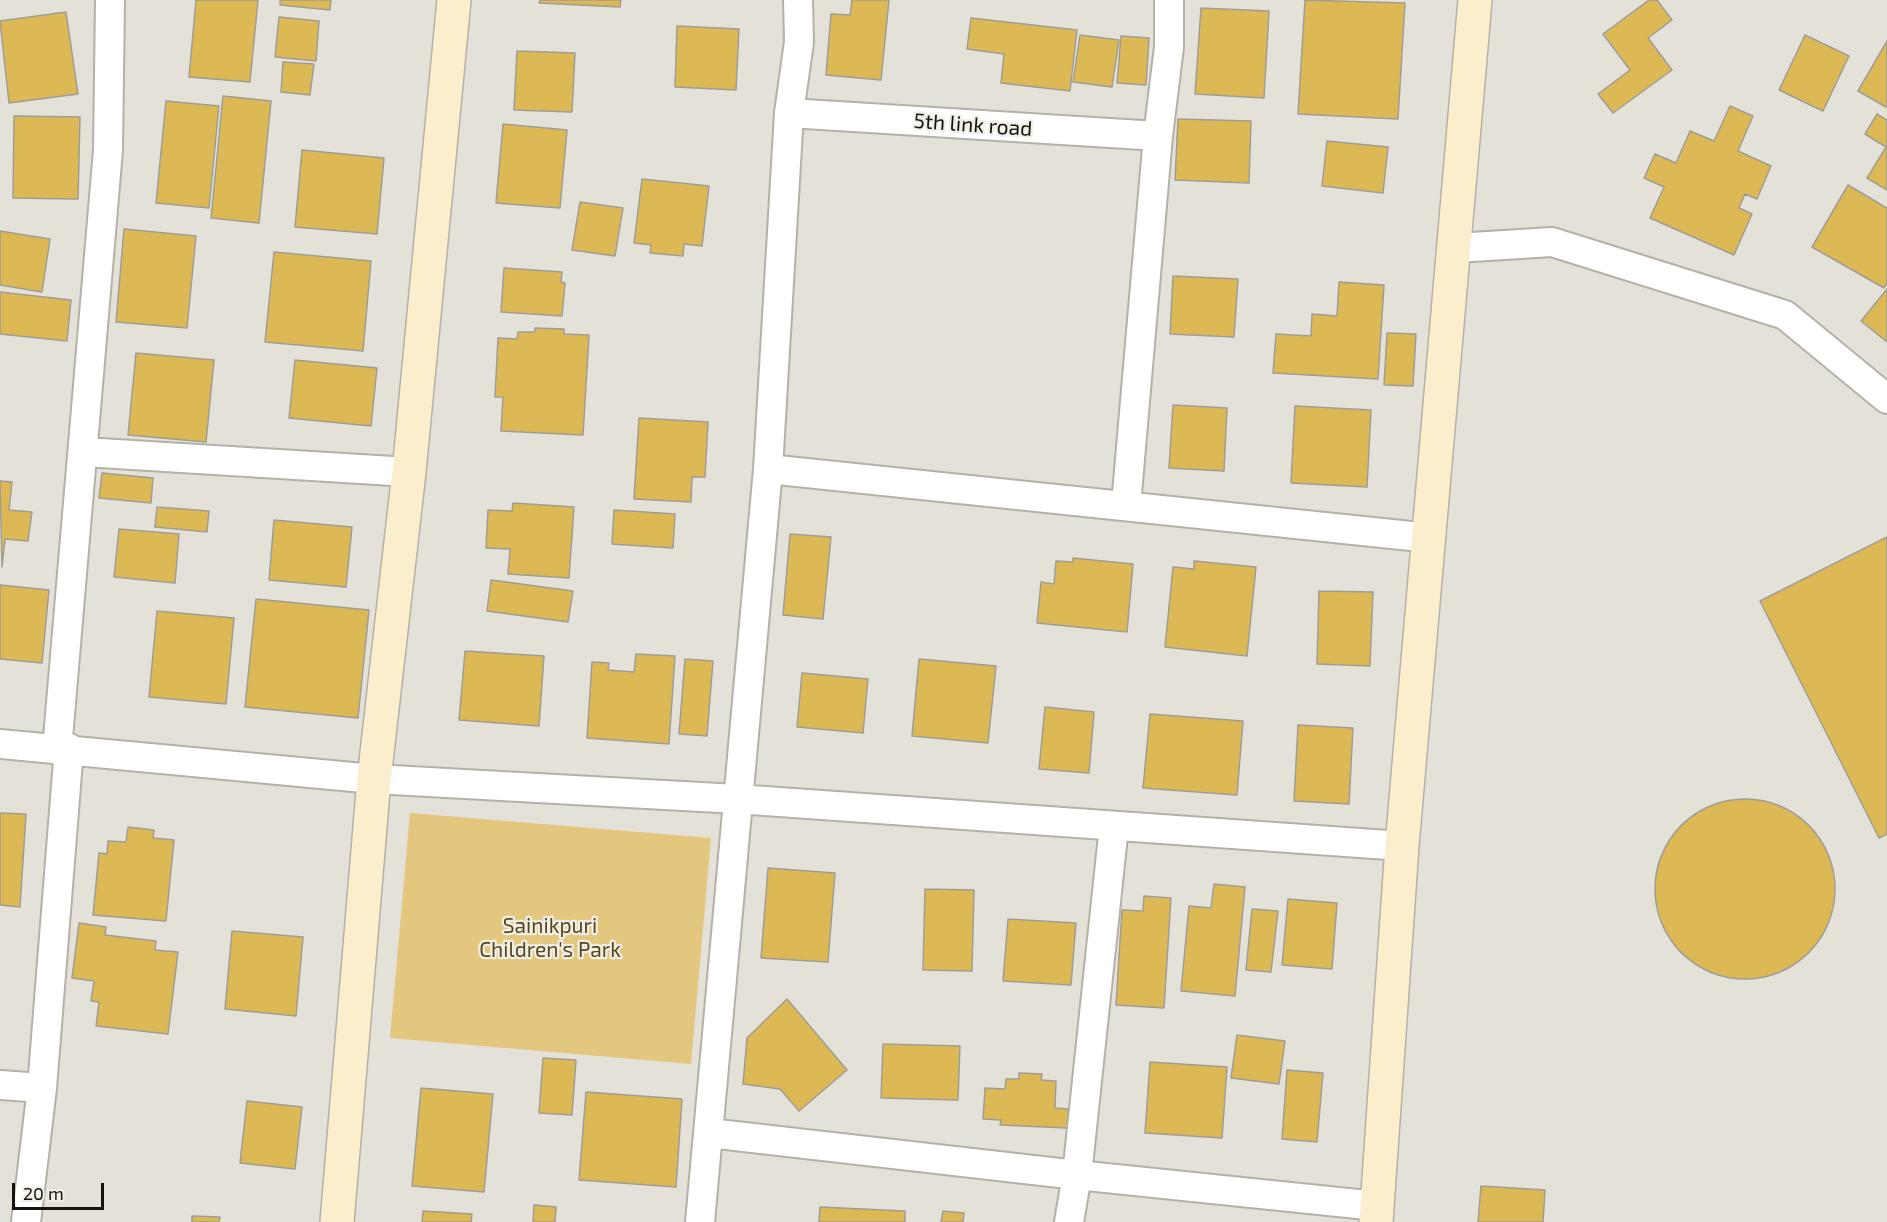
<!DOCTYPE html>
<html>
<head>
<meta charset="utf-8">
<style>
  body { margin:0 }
  #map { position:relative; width:1887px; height:1222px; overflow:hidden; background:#e4e1d8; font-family:"Exo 2",sans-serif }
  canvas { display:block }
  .scale { position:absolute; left:12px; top:1183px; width:92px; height:27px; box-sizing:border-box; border:3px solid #141310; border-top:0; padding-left:8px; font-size:18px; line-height:21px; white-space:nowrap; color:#141310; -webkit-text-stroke:4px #f1eee5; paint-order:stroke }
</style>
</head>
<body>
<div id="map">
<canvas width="1887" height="1222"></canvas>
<div class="scale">20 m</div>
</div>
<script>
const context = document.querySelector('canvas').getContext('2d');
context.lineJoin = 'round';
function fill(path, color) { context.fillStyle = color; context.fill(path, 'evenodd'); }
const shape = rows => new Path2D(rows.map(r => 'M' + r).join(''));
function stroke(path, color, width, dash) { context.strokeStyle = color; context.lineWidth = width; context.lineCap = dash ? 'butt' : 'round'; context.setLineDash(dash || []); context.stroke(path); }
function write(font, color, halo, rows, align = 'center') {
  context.font = font + ' "Exo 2",sans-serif'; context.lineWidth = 4.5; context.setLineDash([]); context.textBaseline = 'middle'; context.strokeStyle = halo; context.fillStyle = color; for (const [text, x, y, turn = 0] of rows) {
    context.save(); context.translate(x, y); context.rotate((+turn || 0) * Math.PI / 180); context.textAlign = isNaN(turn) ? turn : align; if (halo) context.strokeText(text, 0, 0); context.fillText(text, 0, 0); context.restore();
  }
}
const green = shape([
  [410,813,711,838,691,1064,390,1038]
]);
const building = shape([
  [196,0,258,0,250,82,189,77,196,0],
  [280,0,331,0,330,10,280,5,280,0],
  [540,0,621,0,620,7,539,3,540,0],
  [852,0,889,0,881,80,826,75,831,14,850,15,852,0],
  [1305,0,1405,3,1398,119,1298,114,1305,0],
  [1649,0,1657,0,1672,20,1648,38,1672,70,1613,113,1598,94,1630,70,1603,34,1649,0],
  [1201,8,1269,11,1264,98,1195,94,1201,8],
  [66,12,78,94,9,103,0,21,66,12],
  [279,17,319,21,316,61,275,57,279,17],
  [971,18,1077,30,1070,91,1001,83,1004,54,967,49,971,18],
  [677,26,739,29,736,90,675,87,677,26],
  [1080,35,1119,40,1112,87,1073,82,1080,35],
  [1805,35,1849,56,1823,111,1779,90,1805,35],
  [1121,36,1149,38,1146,85,1117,83,1121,36],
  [1887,41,1887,105,1886,107,1858,91,1887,41],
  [517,51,575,53,572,112,514,110,517,51],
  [283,62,314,64,310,95,281,92,283,62],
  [223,96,271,101,259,223,211,218,223,96],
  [166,101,219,106,209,208,156,203,166,101],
  [1730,106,1753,116,1738,151,1771,166,1757,199,1745,194,1739,208,1752,214,1734,255,1650,218,1664,187,1644,178,1655,154,1676,163,1690,131,1714,141,1730,106],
  [1877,114,1887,120,1887,190,1867,178,1886,147,1865,134,1877,114],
  [14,116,80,117,78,199,13,198,14,116],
  [1178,119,1251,121,1249,183,1175,180,1178,119],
  [503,124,567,130,560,208,496,203,503,124],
  [1327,141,1388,147,1383,193,1322,186,1327,141],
  [302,150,384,158,377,234,295,227,302,150],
  [642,179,709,186,702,246,684,244,683,256,650,253,651,245,634,243,642,179],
  [1848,185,1887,208,1887,283,1884,288,1812,247,1848,185],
  [580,202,623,208,615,256,572,250,580,202],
  [124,229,196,236,187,328,116,322,124,229],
  [0,231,50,239,42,292,0,285,0,231],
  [274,252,371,261,363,351,265,342,274,252],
  [504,268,562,272,561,282,565,283,562,316,501,312,504,268],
  [1173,276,1238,279,1234,337,1170,334,1173,276],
  [1339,282,1384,285,1378,379,1273,373,1276,334,1311,336,1312,314,1337,316,1339,282],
  [1887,289,1887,342,1861,321,1887,289],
  [0,292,71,300,67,341,0,334,0,292],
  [535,328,564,329,564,334,589,335,583,435,501,431,503,397,495,397,498,338,517,339,518,332,535,332,535,328],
  [1387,333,1416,334,1413,386,1384,385,1387,333],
  [136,353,214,360,206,442,128,435,136,353],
  [295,360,377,368,371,426,289,418,295,360],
  [1173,405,1227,408,1224,471,1169,468,1173,405],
  [1295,406,1371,410,1367,487,1291,483,1295,406],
  [639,418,708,422,705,477,692,477,691,502,634,499,639,418],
  [102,473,153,478,151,503,99,498,102,473],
  [0,481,12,482,9,510,32,512,28,541,5,539,2,567,0,481],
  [513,503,574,507,569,578,508,574,510,549,486,548,488,510,512,511,513,503],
  [157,507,209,511,207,532,155,527,157,507],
  [614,510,675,514,673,548,612,544,614,510],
  [274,520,352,527,346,587,269,580,274,520],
  [119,529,179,534,175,583,114,577,119,529],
  [790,534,831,537,823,619,783,615,790,534],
  [1887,537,1887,834,1879,838,1760,601,1887,537],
  [1073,558,1133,564,1127,632,1037,623,1041,582,1054,584,1056,561,1073,562,1073,558],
  [1194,561,1256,567,1247,656,1165,647,1173,567,1194,569,1194,561],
  [491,580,573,591,568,622,487,611,491,580],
  [0,585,49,590,42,663,0,659,0,585],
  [1319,591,1373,592,1370,666,1317,664,1319,591],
  [256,599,369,610,358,718,245,707,256,599],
  [157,611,234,618,226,704,149,697,157,611],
  [465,651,544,656,539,726,459,720,465,651],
  [636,654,675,656,669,744,587,738,592,662,609,663,608,670,634,672,636,654],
  [685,659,713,661,707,736,679,734,685,659],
  [919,659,996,666,988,743,912,736,919,659],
  [802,673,868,679,863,733,797,727,802,673],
  [1045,707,1094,712,1089,773,1039,769,1045,707],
  [1150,714,1243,721,1237,795,1143,788,1150,714],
  [1298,725,1353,728,1349,804,1294,801,1298,725],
  '1655 889a90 90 0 1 1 180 0a90 90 0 1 1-180 0Z',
  [0,813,26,814,20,907,0,905,0,813],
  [128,827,154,830,153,838,174,840,166,921,93,915,99,853,107,854,108,841,126,842,128,827],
  [768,868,835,873,828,962,761,958,768,868],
  [1214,884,1245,887,1235,996,1181,991,1189,906,1211,908,1214,884],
  [925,889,974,890,972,971,923,970,925,889],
  [1144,896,1171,898,1164,1008,1116,1005,1122,910,1143,911,1144,896],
  [1288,899,1337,903,1332,969,1282,965,1288,899],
  [1252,909,1278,911,1271,972,1246,970,1252,909],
  [1008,919,1076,923,1071,985,1003,981,1008,919],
  [79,923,106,927,105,935,156,941,155,950,178,952,168,1034,96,1026,99,1002,91,1001,94,981,72,978,79,923],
  [232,931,303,937,296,1016,225,1009,232,931],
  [787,999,847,1070,799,1111,780,1089,743,1084,747,1038,787,999],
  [1237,1035,1285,1041,1279,1084,1231,1078,1237,1035],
  [883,1044,960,1046,958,1100,881,1098,883,1044],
  [543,1058,576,1060,572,1115,539,1113,543,1058],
  [1150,1062,1227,1067,1222,1138,1145,1133,1150,1062],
  [1287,1070,1323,1073,1317,1142,1282,1139,1287,1070],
  [1019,1073,1042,1074,1041,1080,1056,1081,1055,1108,1068,1109,1067,1128,1000,1125,1001,1120,983,1119,985,1088,1005,1089,1006,1079,1019,1079,1019,1073],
  [421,1088,493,1094,484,1192,412,1186,421,1088],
  [586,1092,682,1099,676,1187,579,1180,586,1092],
  [247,1101,302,1107,295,1169,240,1163,247,1101],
  [1481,1186,1545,1190,1543,1222,1478,1222,1481,1186],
  [534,1205,556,1207,555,1222,533,1222,534,1205],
  [820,1207,905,1211,905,1222,819,1222,820,1207],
  [423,1211,472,1214,471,1222,422,1222,423,1211],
  [943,1211,964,1213,963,1222,941,1222,943,1211],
  [192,1216,220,1217,219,1222,192,1222,192,1216]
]);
const street = shape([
  [789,113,1158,136],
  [1456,248,1552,242,1785,315,1887,399],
  [84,452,409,472],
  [768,469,1430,538],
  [1126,505,1158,136,1169,47,1169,0],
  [0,744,374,779,737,799,1402,846],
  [57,750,108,150,110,0],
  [0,1085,42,1088,26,1222],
  [42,1088,69,748],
  [709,1133,1077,1175,1377,1206],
  [700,1222,768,469,789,113,799,42,798,0],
  [1069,1222,1077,1175,1114,826]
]);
const secondary = shape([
  [337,1222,374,779,409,472,454,0],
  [1376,1222,1402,846,1475,0]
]);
const streetNames = [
  ["5th link road",973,125,4]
];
const parkNames = [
  ["Sainikpuri",550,926],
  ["Children's Park",550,950]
];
fill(green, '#e3c77f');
fill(building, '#ddb956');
stroke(building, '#a09d95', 1.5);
stroke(street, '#b5b1a9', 32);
stroke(secondary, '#b5b1a9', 36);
stroke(street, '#fff', 28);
stroke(secondary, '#faeecc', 33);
write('21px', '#141310', '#f1eee5', streetNames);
write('21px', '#55471d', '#f1eee5', parkNames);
</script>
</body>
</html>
